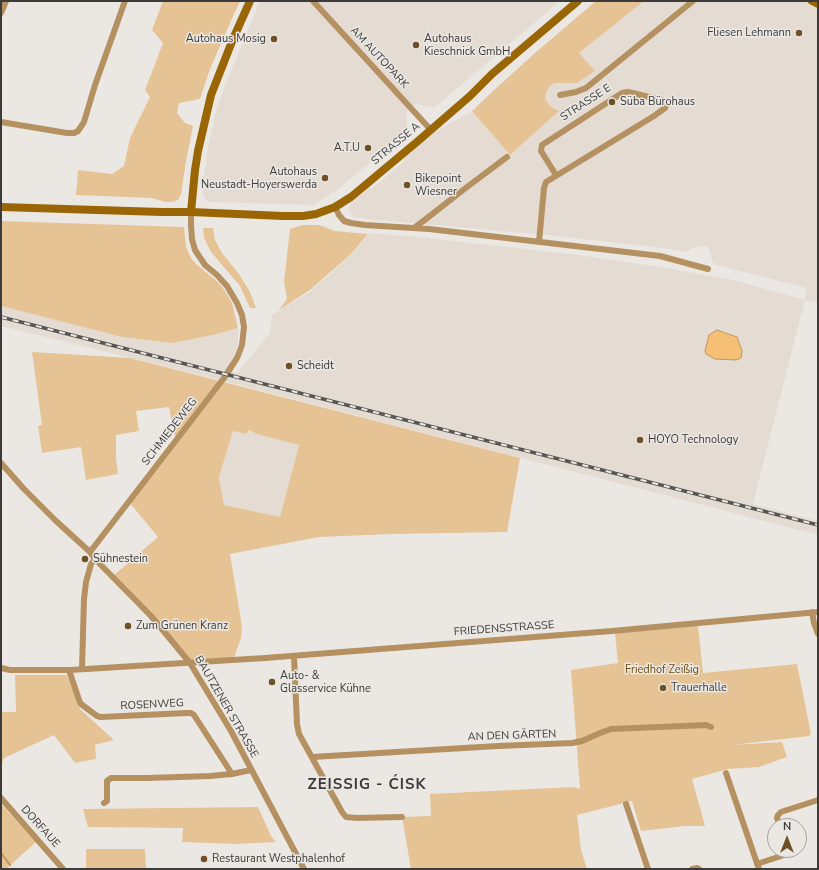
<!DOCTYPE html>
<html>
<head>
<meta charset="utf-8">
<style>
  body { margin:0 }
  #map { position:relative; width:819px; height:870px; overflow:hidden; background:#ebe8e4; font-family:"Nunito Sans",sans-serif }
  canvas { display:block }
  .frame { position:absolute; inset:0; border:2px solid #3c3b3a; pointer-events:none }
  .north { position:absolute; left:767px; top:818px; width:40px; height:40px; box-sizing:border-box; background:#ebe8e4; border:1px solid #a5a3a0; border-radius:50%; rotate:0deg; font-size:11px; font-weight:700; line-height:16px; text-align:center; color:#3c3b3a }
  .north::after { content:''; display:block; margin:auto; width:14px; height:18px; background:#6f5025; clip-path:polygon(50% 0,100% 100%,50% 72%,0 100%) }
</style>
</head>
<body>
<div id="map">
<canvas width="819" height="870"></canvas>
<div class="frame"></div>
<div class="north">N</div>
</div>
<script>
const context = document.querySelector('canvas').getContext('2d');
context.lineJoin = 'round';
function fill(path, color) { context.fillStyle = color; context.fill(path, 'evenodd'); }
const shape = rows => new Path2D(rows.map(r => 'M' + r).join(''));
function stroke(path, color, width, dash) { context.strokeStyle = color; context.lineWidth = width; context.lineCap = dash ? 'butt' : 'round'; context.setLineDash(dash || []); context.stroke(path); }
function write(font, color, halo, rows, align = 'center') {
  context.font = font + ' "Nunito Sans",sans-serif'; context.lineWidth = 3; context.setLineDash([]); context.textBaseline = 'middle'; context.strokeStyle = halo; context.fillStyle = color; for (const [text, x, y, turn = 0] of rows) {
    context.save(); context.translate(x, y); context.rotate((+turn || 0) * Math.PI / 180); context.textAlign = isNaN(turn) ? turn : align; if (halo) context.strokeText(text, 0, 0); context.fillText(text, 0, 0); context.restore();
  }
}
const built = shape([
  [260,1,560,1,434,108,416,104,405,114,407,117,407,132,337,190,313,205,208,202,204,198,202,189,209,142,216,111,223,90],
  [644,1,818,1,818,303,805,300,753,504,818,521,818,535,224,381,1,326,1,306,122,337,172,343,213,335,238,328,238,344,234,355,226,370,237,373,270,333,272,315,310,292,353,253,370,233,410,236,578,255,668,268,737,281,805,300,806,288,713,264,710,251,706,246,695,247,686,252,664,248,547,235,366,219,354,217,350,213,349,209,350,204,369,188,371,189,380,182,404,161,403,159,433,133,472,111,510,155,559,111,551,107,545,99,546,92,550,86,555,83,577,83,595,71,579,53],
  [249,430,257,434,299,444,280,517,224,505,219,477,233,431,246,434]
]);
const green = shape([
  [163,1,240,1,230,23,210,69,200,99,179,103,177,113,185,123,193,126,186,161,181,195,178,200,172,202,165,202,152,198,76,195,78,170,112,174,124,166,130,138,150,97,145,90,163,43,152,30],
  [596,1,644,1,579,53,595,71,577,83,555,83,550,86,546,92,545,99,551,107,559,111,510,155,472,111,492,92,535,53],
  [1,221,184,227,186,247,191,258,196,264,219,283,227,294,232,303,238,328,213,335,172,343,122,337,1,306],
  [303,225,319,225,335,231,368,234,351,254,310,290,279,310,287,299,284,282,290,229],
  [203,228,213,228,215,240,222,253,239,274,250,292,256,308,250,308,240,286,211,252,204,238],
  [32,352,130,358,520,458,507,532,392,534,319,537,230,554,241,620,242,629,241,638,233,660,190,662,113,576,158,537,129,502,176,441,169,407,136,411,139,431,116,435,116,459,118,474,86,480,81,447,42,453,38,426,42,425],
  [249,430,257,434,299,445,280,517,224,505,219,477,233,431,246,434],
  [698,626,703,673,797,664,811,734,809,736,732,745,782,742,787,757,759,767,728,769,692,779,705,826,685,826,641,831,632,801,577,815,581,850,587,869,411,869,402,817,431,816,430,794,573,787,580,789,571,670,618,663,615,633],
  [15,675,67,675,80,709,114,740,95,745,96,759,75,763,54,735,4,758,1,766,1,712,16,712],
  [1,804,36,842,6,869,1,869],
  [258,807,271,836,276,842,237,844,182,842,183,828,88,827,83,809],
  [86,849,145,849,146,869,86,869]
]);
const water = shape([
  [717,330,737,337,742,351,741,358,736,360,715,359,706,354,705,351,709,335,717,330]
]);
const stream = shape([
  [1,853,10,865]
]);
const street = shape([
  [313,1,430,129],
  [1,13,6,1],
  [560,95,576,92,586,88,693,1],
  [1,122,67,133,74,133,78,131,84,122,95,85,125,1],
  [335,207,339,215,344,221,351,223,365,225,429,229,660,256,708,269],
  [414,228,422,222,467,187,507,157],
  [539,242,544,188,546,182,654,116,665,108,666,104,662,100,628,92,622,93,542,145,541,151,556,175],
  [1,463,24,489,55,520,90,552,95,559,151,616,190,663,231,731,304,869],
  [90,552,224,378,237,358,242,345,244,327,242,315,237,303,227,286,217,275,205,265,195,250,192,239,191,225,191,212],
  [812,612,814,623,818,634],
  [294,656,297,724,299,734,342,812,346,817,357,818,402,817],
  [1,668,10,670,70,670,265,658,612,631,818,612],
  [82,669,84,599,86,582,91,564,95,559],
  [70,670,70,673,79,700,81,704,97,716,101,717,187,713,191,713,194,715,232,774],
  [312,757,498,746,572,743,582,741,600,733,611,729,706,725,711,727],
  [726,773,759,869],
  [1,798,63,869],
  [104,803,107,801,107,781,111,778,147,778,210,776,232,774,251,770],
  [626,804,648,869],
  [780,826,777,818,778,815,781,812,818,800],
  [757,864,790,853,789,850],
  [692,869,697,868,699,869]
]);
const secondary = shape([
  [812,1,818,4],
  [1,207,162,212,191,212,283,216,303,216,316,214,335,207,351,197,418,141,470,96,492,74,578,1],
  [191,212,195,170,198,151,211,95,233,39,250,1]
]);
const rail = shape([
  [1,317,818,525]
]);
const markers = [
  [799,33,4,"#6f5025"],
  [274,39,4,"#6f5025"],
  [416,45,4,"#6f5025"],
  [612,102,4,"#6f5025"],
  [368,148,4,"#6f5025"],
  [325,178,4,"#6f5025"],
  [407,185,4,"#6f5025"],
  [289,366,4,"#6f5025"],
  [640,440,4,"#6f5025"],
  [85,559,4,"#6f5025"],
  [128,626,4,"#6f5025"],
  [272,682,4,"#6f5025"],
  [663,688,4,"#6f5025"],
  [204,859,4,"#6f5025"]
];
const poiNames = [
  ["Fliesen Lehmann",791,33,"right"],
  ["Autohaus Mosig",266,39,"right"],
  ["Autohaus",424,39],
  ["Kieschnick GmbH",424,52],
  ["Süba Bürohaus",620,102],
  ["A.T.U",360,148,"right"],
  ["Autohaus",317,172,"right"],
  ["Neustadt-Hoyerswerda",317,185,"right"],
  ["Bikepoint",415,179],
  ["Wiesner",415,192],
  ["Scheidt",297,366],
  ["HOYO Technology",648,440],
  ["Sühnestein",93,559],
  ["Zum Grünen Kranz",136,626],
  ["Auto- &",280,676],
  ["Glasservice Kühne",280,689],
  ["Trauerhalle",671,688],
  ["Restaurant Westphalenhof",212,859]
];
const streetNames = [
  ["AM AUTOPARK",379,58,47],
  ["STRASSE E",586,103,-33],
  ["STRASSE A",396,144,-40],
  ["SCHMIEDEWEG",170,432,-52],
  ["FRIEDENSSTRASSE",504,629,-4],
  ["ROSENWEG",152,705,-3],
  ["BAUTZENER STRASSE",226,707,60],
  ["AN DEN GÄRTEN",512,736,-2],
  ["DORFAUE",40,827,48]
];
const parkNames = [
  ["Friedhof Zeißig",662,670]
];
const districtNames = [
  ["ZEISSIG - ĆISK",367,785]
];
fill(built, '#e4dcd2');
fill(green, '#e6c395');
fill(water, '#f5bf76');
stroke(water, '#be9764', 1);
stroke(stream, '#be9764', 2);
stroke(street, '#b59162', 6);
stroke(secondary, '#9a6605', 8);
stroke(rail, '#575654', 3.5);
stroke(rail, '#ebe8e4', 2, [6]);
for (const [x, y, r, color] of markers) { const dot = new Path2D(); dot.arc(x, y, r, 0, 2 * Math.PI); context.fillStyle = color; context.fill(dot); stroke(dot, '#ebe8e4', 1.5); }
write('11px', '#3c3b3a', '#ebe8e4', poiNames, 'left');
write('11px', '#3c3b3a', '#ebe8e4', streetNames);
write('11px', '#6e4b13', '#ebe8e4', parkNames);
context.letterSpacing = '1px';
write('bold 15px', '#3c3b3a', '#ebe8e4', districtNames);
context.letterSpacing = '0px';
</script>
</body>
</html>
